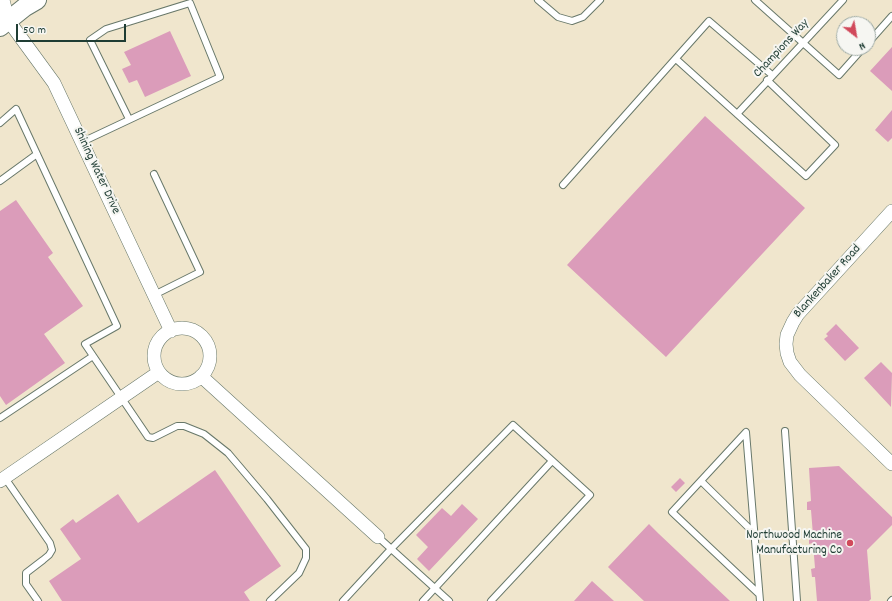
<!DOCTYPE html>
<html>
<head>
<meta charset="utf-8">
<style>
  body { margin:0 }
  #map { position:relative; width:892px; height:601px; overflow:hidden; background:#f0e6cd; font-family:Dekko,sans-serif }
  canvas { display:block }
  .north { position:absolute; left:836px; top:16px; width:40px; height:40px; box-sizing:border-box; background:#f6f6f2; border:1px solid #a0aca6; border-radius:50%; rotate:149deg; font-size:11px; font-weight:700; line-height:16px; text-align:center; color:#1f3d34 }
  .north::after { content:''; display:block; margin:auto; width:14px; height:18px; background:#d1495b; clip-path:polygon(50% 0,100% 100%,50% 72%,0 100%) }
  .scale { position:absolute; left:16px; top:24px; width:110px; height:18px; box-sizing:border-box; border:2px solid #1f3d34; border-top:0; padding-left:5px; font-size:12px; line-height:14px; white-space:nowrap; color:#1f3d34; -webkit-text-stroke:3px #f6f6f2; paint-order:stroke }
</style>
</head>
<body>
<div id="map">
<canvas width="892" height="601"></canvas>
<div class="north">N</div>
<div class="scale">50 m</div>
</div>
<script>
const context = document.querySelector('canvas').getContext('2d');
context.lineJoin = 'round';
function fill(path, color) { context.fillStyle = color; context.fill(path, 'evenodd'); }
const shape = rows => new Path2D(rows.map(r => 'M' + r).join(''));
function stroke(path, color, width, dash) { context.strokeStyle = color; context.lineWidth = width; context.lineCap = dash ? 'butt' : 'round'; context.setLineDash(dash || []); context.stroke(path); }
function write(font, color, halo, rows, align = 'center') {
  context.font = font + ' Dekko,sans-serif'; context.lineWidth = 4; context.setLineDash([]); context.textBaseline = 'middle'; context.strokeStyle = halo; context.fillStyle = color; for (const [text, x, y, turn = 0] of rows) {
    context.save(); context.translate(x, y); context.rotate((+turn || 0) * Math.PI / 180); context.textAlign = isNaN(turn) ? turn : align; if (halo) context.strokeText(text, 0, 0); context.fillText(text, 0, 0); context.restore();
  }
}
const building = shape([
  [170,31,191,76,145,97,137,80,129,83,122,69,131,65,124,52],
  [892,47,892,91,870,71],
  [892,110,892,138,888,142,875,130],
  [705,116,805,208,666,357,567,265],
  [16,200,53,253,48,257,83,306,44,334,65,363,6,405,0,396,0,211],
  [836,324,859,348,845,361,824,339,828,336,826,334],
  [881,362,892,373,891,407,864,378],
  [839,466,892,517,892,525,867,550,871,599,869,601,817,601,815,577,812,577,811,569,815,568,813,543,809,544,809,535,813,535,811,510,807,510,807,502,811,501,809,468],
  [215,470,281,566,244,592,250,601,62,601,49,581,81,559,60,529,73,519,76,523,118,494,138,523],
  [680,478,685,483,676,492,671,487],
  [462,504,478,519,429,571,417,559,428,547,416,535,442,508,451,516],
  [649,524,659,534,730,601,644,601,612,571,608,567],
  [592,581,614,601,574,601]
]);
const lane = shape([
  [538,0,558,17,572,21,583,17,600,0],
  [755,0,839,75,863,48],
  [868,43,892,16],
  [676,59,806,176,835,145,767,80],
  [737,114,843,0],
  [0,123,16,109,117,326,85,344,148,437,153,438,177,426,184,426,204,434,228,453,267,499,306,549,306,558,299,573,270,601],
  [82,142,220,77,190,3,106,29,90,40,129,119],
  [0,181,37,154],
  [563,185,709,21,772,75],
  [154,295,200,272,154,174],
  [0,418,93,356],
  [785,431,797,601],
  [5,478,50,543,52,550,49,555,43,560,26,573,26,584,38,601],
  [701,481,754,533],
  [378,537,449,601],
  [759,594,672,512,746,432,760,601],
  [343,601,391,549,513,425,590,495,491,601],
  [423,601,552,461],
  [891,601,892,600]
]);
const street = shape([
  [3,0,8,20],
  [0,13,8,20,54,83,171,331],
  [892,211,798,314,793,322,787,335,786,344,787,353,790,362,800,375,892,464],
  '154 356a28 28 0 1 1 56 0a28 28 0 1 1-56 0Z',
  [201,376,378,537],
  [0,481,159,372]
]);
const secondary = shape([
  [0,27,25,7,37,0]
]);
const markers = [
  [850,543,4,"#d1495b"]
];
const streetNames = [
  ["Champions Way",782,49,-47],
  ["Shining Water Drive",96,171,65],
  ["Blankenbaker Road",828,282,-48]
];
const poiNames = [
  ["Northwood Machine",842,536],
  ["Manufacturing Co",842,551]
];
fill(building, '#db9cba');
stroke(lane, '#68786a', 8);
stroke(street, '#68786a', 14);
stroke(secondary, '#68786a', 20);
stroke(lane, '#fff', 6);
stroke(street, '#fff', 13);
stroke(secondary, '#fff', 18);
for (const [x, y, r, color] of markers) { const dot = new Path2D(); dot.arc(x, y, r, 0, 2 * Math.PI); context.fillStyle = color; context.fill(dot); stroke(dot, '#f6f6f2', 1.5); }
write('13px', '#1f3d34', '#f6f6f2', streetNames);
write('13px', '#1f3d34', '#f6f6f2', poiNames, 'right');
</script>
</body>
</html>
